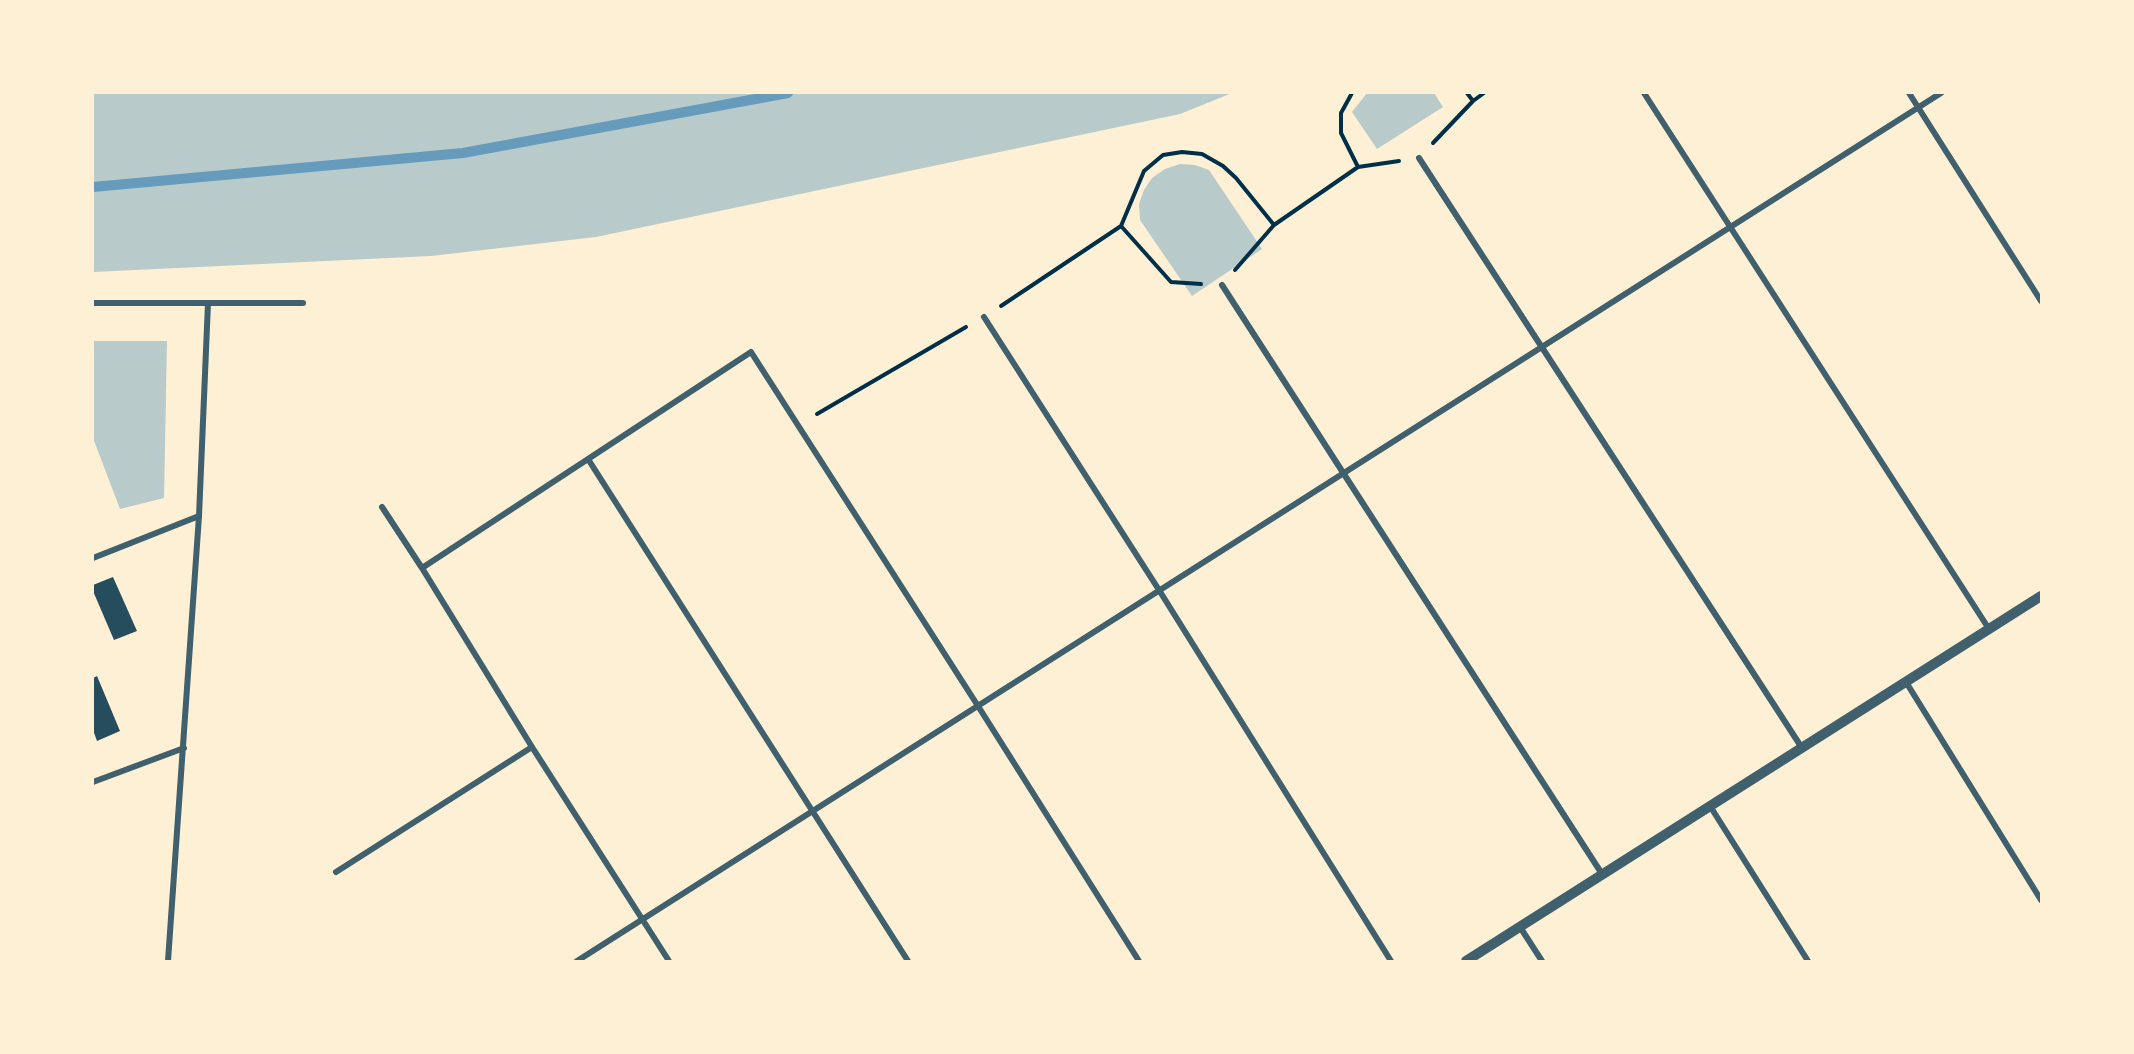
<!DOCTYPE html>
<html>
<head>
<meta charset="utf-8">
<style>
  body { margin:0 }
  #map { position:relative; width:2134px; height:1054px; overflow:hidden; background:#fdf0d5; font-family:Ubuntu,sans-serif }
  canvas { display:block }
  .frame { position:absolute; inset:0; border:94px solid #fdf0d5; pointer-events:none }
</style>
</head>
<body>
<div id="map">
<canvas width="2134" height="1054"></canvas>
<div class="frame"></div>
</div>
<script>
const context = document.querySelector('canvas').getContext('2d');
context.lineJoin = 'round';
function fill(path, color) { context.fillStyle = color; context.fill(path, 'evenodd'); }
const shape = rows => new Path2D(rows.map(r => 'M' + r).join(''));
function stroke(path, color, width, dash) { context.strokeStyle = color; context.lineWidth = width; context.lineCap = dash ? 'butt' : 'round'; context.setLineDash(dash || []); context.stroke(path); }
const green = shape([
  [93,93,1232,93,1180,114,596,237,431,256,93,272],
  [1367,93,1434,93,1443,107,1377,149,1352,112],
  [1180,164,1195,165,1209,170,1262,249,1192,296,1140,220,1139,204,1144,190,1152,178,1165,169],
  [93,341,167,341,164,498,120,509,93,438]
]);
const stream = shape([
  [93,187,463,153,788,93]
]);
const building = shape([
  [113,577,137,631,114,640,93,591,93,585],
  [97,676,120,731,97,741,93,730,93,678]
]);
const path = shape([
  [1467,93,1473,101,1484,93],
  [1433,143,1473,101],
  [1358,167,1399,161],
  [1121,226,1171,282,1201,284],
  [1235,270,1274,225],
  [1001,306,1121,226,1144,171,1163,155,1182,152,1202,154,1223,166,1236,178,1274,225,1358,167,1341,133,1341,113,1352,93],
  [817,414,966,327]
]);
const minor = shape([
  [1644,93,1989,629],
  [1909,93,2041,301],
  [1419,158,1802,748],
  [1222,285,1602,874],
  [93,303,303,303],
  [984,317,1159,590,1391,961],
  [588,459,908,961],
  [382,507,422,568,532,747,669,961],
  [93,558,199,516],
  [422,568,751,352,978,706,1139,961],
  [1906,682,2041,900],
  [93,782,184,748],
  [1710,806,1808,961],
  [336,872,532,747],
  [1520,927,1542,961],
  [168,961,199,516,208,303],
  [577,961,1941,93]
]);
const tertiary = shape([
  [1466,961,2041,596]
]);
fill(green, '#b9caca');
stroke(stream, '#669bbc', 10);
fill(building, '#264d5e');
stroke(path, '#003049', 4);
stroke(minor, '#3f606c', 6);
stroke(tertiary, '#3f606c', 10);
</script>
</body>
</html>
